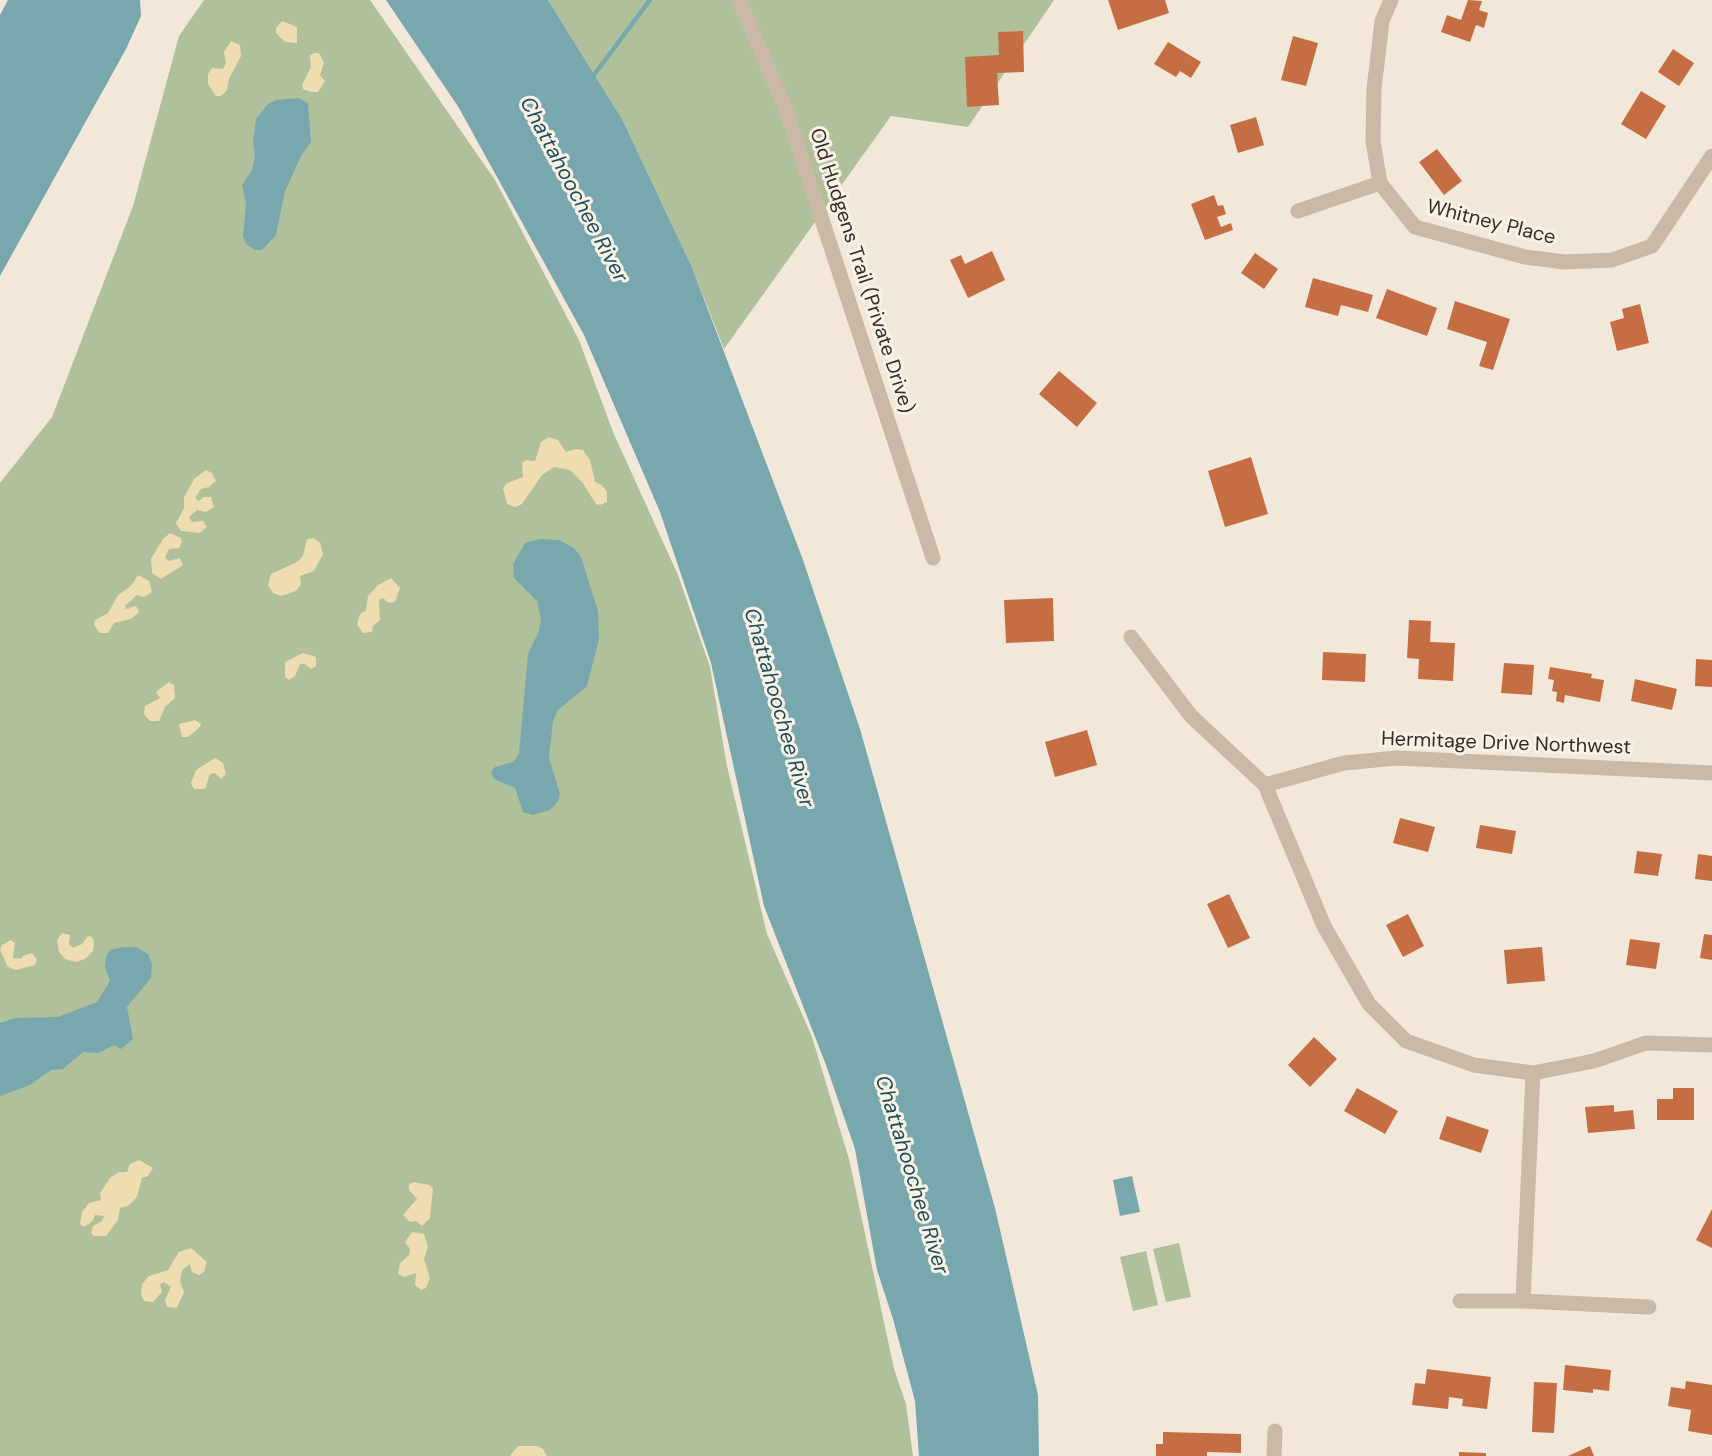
<!DOCTYPE html>
<html>
<head>
<meta charset="utf-8">
<style>
  body { margin:0 }
  canvas { display:block; background:#f1e8da }
</style>
</head>
<body>
<canvas width="1712" height="1456"></canvas>
<script>
const context = document.querySelector('canvas').getContext('2d');
context.lineJoin = 'round';
function fill(path, color) { context.fillStyle = color; context.fill(path, 'evenodd'); }
const shape = rows => new Path2D(rows.map(r => 'M' + r).join(''));
function stroke(path, color, width, dash) { context.strokeStyle = color; context.lineWidth = width; context.lineCap = dash ? 'butt' : 'round'; context.setLineDash(dash || []); context.stroke(path); }
function write(font, color, halo, rows, align = 'center') {
  context.font = font + ' "DM Sans",sans-serif'; context.lineWidth = 6; context.setLineDash([]); context.textBaseline = 'middle'; context.strokeStyle = halo; context.fillStyle = color; for (const [text, x, y, turn = 0] of rows) {
    context.save(); context.translate(x, y); context.rotate((+turn || 0) * Math.PI / 180); context.textAlign = isNaN(turn) ? turn : align; if (halo) context.strokeText(text, 0, 0); context.fillText(text, 0, 0); context.restore();
  }
}
const green = shape([
  [204,0,370,0,495,180,579,340,613,432,678,575,710,667,727,766,767,934,812,1037,849,1159,894,1369,906,1404,913,1456,0,1456,0,483,52,417,133,206,179,36],
  [548,0,1054,0,968,127,891,116,724,349,691,265,622,119],
  [1179,1243,1191,1297,1166,1302,1153,1249],
  [1146,1251,1158,1305,1133,1311,1120,1257]
]);
const sand = shape([
  [282,21,297,27,297,43,285,42,276,33,276,28],
  [231,41,240,45,241,56,229,79,227,90,221,96,216,96,208,84,208,74,212,68,223,69,226,63,224,52],
  [315,53,319,53,324,63,320,75,325,81,318,92,311,92,303,89,302,85,311,67,310,55],
  [549,437,558,440,566,452,576,449,583,450,590,460,595,482,602,485,607,492,607,502,600,505,596,504,582,482,570,470,554,467,542,475,522,504,515,507,507,504,503,488,507,483,523,477,522,463,526,460,535,461,541,442],
  [206,470,212,473,216,481,209,487,201,489,195,498,199,501,204,497,211,497,214,507,206,512,197,510,189,517,192,522,203,521,207,527,200,533,181,531,176,523,184,508,184,497,194,479],
  [170,533,181,538,182,542,179,548,169,549,165,558,169,561,180,558,183,565,161,579,152,573,151,559,163,539],
  [314,538,320,543,323,554,314,571,300,576,301,584,296,591,281,596,273,593,268,585,271,574,297,562,303,556,307,539],
  [138,575,149,581,152,592,144,597,137,595,125,606,126,609,136,606,139,612,131,619,114,623,108,633,100,633,94,625,95,620,108,613,118,595,131,586],
  [391,578,400,588,395,602,389,603,383,598,379,600,380,620,373,626,372,632,363,633,357,625,360,614,366,610,368,596,378,585],
  [303,653,316,657,316,666,311,669,305,664,300,664,295,676,289,680,285,677,285,662],
  [169,682,174,685,175,698,165,707,159,721,150,721,144,714,145,706,160,698,156,692],
  [195,720,201,724,200,727,188,737,182,737,179,724],
  [215,758,223,763,226,774,221,779,215,773,210,774,205,789,194,789,191,783,196,770],
  [62,933,70,935,69,944,73,948,82,944,88,936,92,937,94,941,93,951,85,959,76,962,65,959,59,952,57,940],
  [11,940,15,943,13,958,21,959,23,956,32,953,37,960,35,965,16,970,8,967,0,950,2,945],
  [139,1160,153,1168,148,1176,142,1178,137,1197,128,1206,120,1208,118,1220,106,1236,94,1236,91,1233,93,1226,102,1221,104,1216,95,1215,93,1221,84,1227,80,1224,82,1212,89,1203,101,1200,100,1193,110,1178,119,1172,127,1172,130,1164],
  [414,1182,429,1185,433,1188,430,1218,422,1226,416,1221,410,1222,403,1215,417,1199,409,1190,409,1184],
  [412,1232,424,1234,428,1247,424,1259,430,1278,426,1288,421,1290,415,1285,416,1273,404,1277,398,1274,400,1263,409,1255,410,1249,405,1242],
  [191,1248,207,1262,204,1272,199,1275,192,1272,190,1264,182,1270,180,1281,184,1292,177,1308,167,1307,165,1300,171,1287,164,1282,160,1284,162,1292,153,1302,144,1301,141,1295,142,1284,149,1276,168,1270,179,1252],
  [518,1446,538,1446,543,1449,547,1456,510,1456]
]);
const water = shape([
  [8,0,140,0,141,16,126,49,0,276,0,15],
  [386,0,548,0,622,119,691,265,803,560,860,729,995,1208,1038,1395,1039,1456,919,1456,915,1401,893,1319,877,1270,855,1149,826,1065,764,906,711,663,660,512,584,335,459,108],
  [298,98,308,103,311,142,302,154,285,191,276,235,262,250,255,250,246,244,243,236,246,204,242,185,252,170,255,156,253,142,256,119,268,104,276,100],
  [540,539,559,540,574,548,581,557,598,611,599,639,587,686,558,710,553,721,549,758,560,794,558,801,550,810,533,815,523,812,515,788,494,779,491,772,495,767,513,762,519,754,528,654,539,631,541,619,537,601,514,578,513,564,525,543],
  [122,947,137,947,148,954,152,964,151,978,127,1007,133,1039,121,1049,114,1045,98,1053,83,1052,63,1069,51,1070,30,1085,0,1096,0,1023,15,1018,58,1017,97,1002,110,981,105,968,106,957,110,950],
  [1132,1176,1140,1212,1120,1216,1113,1180]
]);
const stream = shape([
  [588,75,594,75,650,0]
]);
const building = shape([
  [1108,0,1165,0,1169,13,1118,30],
  [1468,0,1482,1,1479,10,1488,13,1484,28,1476,25,1470,42,1441,32,1447,15,1461,20],
  [1023,31,1024,72,997,73,999,105,967,107,965,57,999,55,998,32],
  [1293,36,1318,43,1306,86,1281,80],
  [1168,42,1201,62,1191,78,1180,71,1176,77,1154,64],
  [1673,49,1694,63,1679,86,1658,72],
  [1641,91,1666,106,1646,139,1621,124],
  [1256,117,1264,145,1238,153,1230,125],
  [1437,149,1462,181,1444,195,1419,162],
  [1214,195,1218,206,1223,205,1226,214,1217,217,1221,227,1231,223,1233,230,1205,240,1191,204],
  [992,251,1005,280,968,298,950,260,961,255,965,264],
  [1255,253,1278,269,1264,289,1241,273],
  [1313,278,1373,295,1368,312,1341,305,1338,316,1305,307],
  [1387,289,1437,308,1427,336,1376,318],
  [1455,301,1510,319,1493,370,1479,366,1487,342,1447,329],
  [1640,304,1649,343,1617,351,1610,322,1624,318,1622,309],
  [1059,371,1097,403,1077,427,1039,394],
  [1251,457,1268,514,1225,527,1208,471],
  [1053,598,1054,641,1006,643,1004,600],
  [1409,620,1431,621,1430,642,1455,643,1453,681,1418,679,1419,659,1407,658],
  [1323,652,1366,654,1365,682,1322,680],
  [1696,659,1712,660,1712,687,1695,686],
  [1504,663,1534,665,1532,695,1501,693],
  [1550,667,1592,674,1591,678,1604,680,1600,702,1565,695,1564,703,1556,701,1557,692,1552,691,1554,680,1548,679],
  [1635,679,1677,689,1672,710,1631,701],
  [1087,730,1097,765,1055,777,1045,742],
  [1400,818,1435,827,1428,852,1393,843],
  [1480,825,1516,831,1512,854,1476,848],
  [1637,851,1662,854,1658,876,1634,873],
  [1698,854,1712,856,1712,881,1695,879],
  [1229,894,1250,938,1228,948,1207,904],
  [1408,914,1424,946,1403,957,1386,925],
  [1704,934,1712,935,1712,960,1700,958],
  [1630,939,1660,943,1656,969,1626,965],
  [1542,947,1545,981,1507,984,1504,950],
  [1314,1037,1337,1059,1310,1087,1288,1065],
  [1357,1088,1398,1111,1385,1134,1344,1111],
  [1673,1088,1694,1088,1694,1120,1657,1120,1657,1099,1673,1099],
  [1614,1105,1614,1112,1633,1110,1635,1129,1588,1133,1585,1107],
  [1447,1116,1489,1130,1481,1153,1439,1139],
  [1712,1209,1712,1248,1696,1240],
  [1565,1365,1611,1370,1609,1391,1593,1389,1593,1393,1563,1390],
  [1427,1369,1491,1377,1487,1409,1462,1406,1463,1399,1449,1397,1448,1409,1412,1405,1415,1383,1425,1384],
  [1686,1381,1712,1385,1712,1435,1688,1431,1691,1410,1668,1406,1671,1387,1685,1389],
  [1534,1382,1557,1383,1554,1433,1532,1432],
  [1163,1432,1241,1434,1241,1453,1207,1452,1207,1456,1156,1456,1156,1444,1163,1444],
  [1590,1446,1594,1456,1568,1456],
  [1459,1452,1486,1453,1486,1456,1459,1456]
]);
const minor = shape([
  [739,0,785,107,933,558],
  [1391,0,1382,21,1374,89,1373,141,1380,183,1415,227,1525,257,1565,262,1612,260,1652,246,1712,156],
  [1298,211,1380,183],
  [1131,637,1191,716,1265,785,1324,926,1369,1004,1406,1041,1474,1065,1533,1073,1594,1061,1646,1043,1712,1045],
  [1265,785,1344,763,1397,758,1712,773],
  [1460,1301,1523,1301,1649,1307],
  [1523,1301,1533,1073],
  [1274,1456,1275,1431]
]);
const streetNames = [
  ["Whitney Place",1491,223,14],
  ["Old Hudgens Trail (Private Drive)",861,271,72],
  ["Hermitage Drive Northwest",1506,744,2]
];
const waterNames = [
  ["Chattahoochee River",573,190,62],
  ["Chattahoochee River",778,708,74],
  ["Chattahoochee River",911,1175,73]
];
fill(green, '#b0c09a');
fill(sand, '#edddb0');
fill(water, '#79a7ae');
stroke(stream, '#79a7ae', 4.5);
fill(building, '#c56e44');
stroke(minor, '#c9b9a6', 15);
write('20px', '#352d27', '#f9f2e6', streetNames);
write('italic 21px', '#1d4d56', '#f9f2e6', waterNames);
</script>
</body>
</html>
